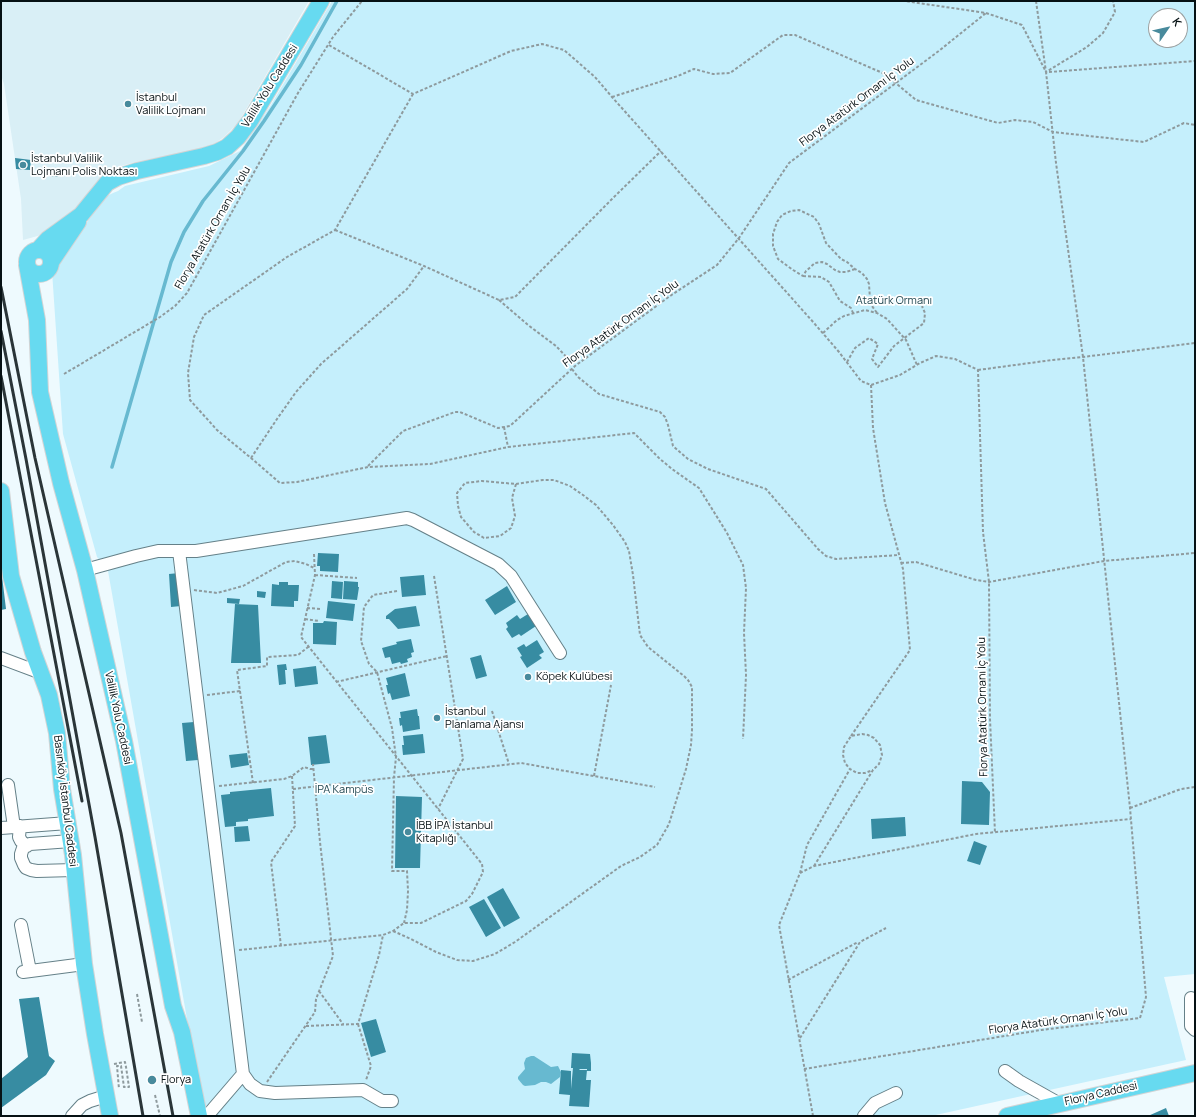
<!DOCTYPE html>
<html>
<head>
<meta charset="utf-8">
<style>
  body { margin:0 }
  #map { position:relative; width:1196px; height:1117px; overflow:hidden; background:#eefafe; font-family:Manrope,sans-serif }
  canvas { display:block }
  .frame { position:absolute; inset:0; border:2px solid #061114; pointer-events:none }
  .north { position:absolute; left:1148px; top:8px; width:40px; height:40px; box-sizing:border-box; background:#fff; border:1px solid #9ba0a1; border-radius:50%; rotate:56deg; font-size:11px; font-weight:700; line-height:16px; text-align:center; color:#061114 }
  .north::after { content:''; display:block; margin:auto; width:14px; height:18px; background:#488a9c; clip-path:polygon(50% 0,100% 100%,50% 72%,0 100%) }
</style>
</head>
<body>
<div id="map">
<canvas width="1196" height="1117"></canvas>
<div class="frame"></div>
<div class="north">K</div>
</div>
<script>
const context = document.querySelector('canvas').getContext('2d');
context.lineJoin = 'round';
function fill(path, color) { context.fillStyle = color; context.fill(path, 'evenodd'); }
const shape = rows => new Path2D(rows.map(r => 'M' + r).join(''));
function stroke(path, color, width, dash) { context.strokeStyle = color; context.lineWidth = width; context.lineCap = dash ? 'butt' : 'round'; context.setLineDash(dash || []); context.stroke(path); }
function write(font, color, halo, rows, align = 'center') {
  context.font = font + ' Manrope,sans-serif'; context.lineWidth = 3.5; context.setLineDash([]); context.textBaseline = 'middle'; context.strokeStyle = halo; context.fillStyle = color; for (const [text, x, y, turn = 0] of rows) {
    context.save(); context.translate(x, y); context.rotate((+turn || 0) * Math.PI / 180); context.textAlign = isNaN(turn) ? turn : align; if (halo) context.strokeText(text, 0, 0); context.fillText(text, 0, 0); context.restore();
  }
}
const built = shape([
  [1,1,309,1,238,123,224,137,214,144,199,149,136,162,106,170,84,198,59,227,52,232,23,240,21,199,4,84,1,75]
]);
const green = shape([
  [332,1,1195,1,1195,974,1164,977,1186,1060,931,1116,207,1116,190,1036,108,571,97,557,63,434,52,271,105,197,113,193,118,191,125,186,209,166,240,151,271,105],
  [1156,16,1180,16,1180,40,1156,40]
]);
const water = shape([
  [531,1056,534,1056,551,1067,558,1066,561,1072,560,1077,551,1084,546,1082,541,1082,535,1085,525,1086,523,1085,518,1079,518,1077,525,1069,524,1063,526,1058]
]);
const stream = shape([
  [112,467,171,262,184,232,203,201,243,151,264,121,301,65,337,1]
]);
const building = shape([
  [15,158,31,160,30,170,16,169],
  [40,168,59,170,58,177,39,175],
  [318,553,339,554,338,572,320,571,320,566,317,566],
  [179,573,181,606,171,607,169,574],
  [424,575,426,595,402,597,400,577],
  [1,576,2,576,6,609,1,610],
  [332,581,343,582,342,599,331,598],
  [344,581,358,582,358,587,359,587,357,600,343,599],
  [279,582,288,582,288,585,299,585,298,601,294,601,294,607,271,606,272,584,279,585],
  [507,586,516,602,495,615,485,600],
  [257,591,266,592,265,598,257,597],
  [227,598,240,599,239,604,227,603],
  [328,601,355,604,353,621,326,618],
  [235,604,258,605,261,663,231,663],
  [416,606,420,626,398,629,389,619,386,619,386,616,395,609],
  [528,614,536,626,521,636,519,634,512,638,506,629,508,627,506,623,517,615,520,619],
  [324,621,337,622,336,645,313,644,313,623,323,623],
  [411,639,414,652,411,653,412,657,407,659,408,662,401,664,400,662,392,664,390,657,385,658,382,648,397,644,396,642],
  [537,640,544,652,539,655,542,658,527,668,520,657,522,656,517,648,524,644,526,647],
  [481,655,487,676,476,679,470,658],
  [286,664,287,670,285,670,286,684,279,685,277,665],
  [316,666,318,684,295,687,293,669],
  [405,673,410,696,392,700,390,693,388,694,386,685,388,685,386,678],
  [417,709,418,716,419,716,420,729,403,732,402,725,400,726,399,718,401,718,400,712],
  [194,722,198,760,186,761,182,723],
  [423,734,425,753,403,755,402,745,404,745,403,736],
  [326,735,330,763,311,765,308,737],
  [247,753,249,765,231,768,229,755],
  [962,781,982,782,990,792,989,825,961,824],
  [271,788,274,816,248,819,248,821,236,822,236,826,225,827,221,795,230,794,230,792],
  [396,796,422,797,420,868,395,868],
  [905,817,906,836,872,839,871,819],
  [248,826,250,841,235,842,234,827],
  [974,841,987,846,980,865,967,861],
  [503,888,520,918,504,927,487,897],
  [484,899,501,928,486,937,469,907],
  [39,997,49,1056,55,1061,46,1075,1,1108,1,1079,28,1057,19,999],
  [376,1019,386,1052,371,1057,361,1023],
  [572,1053,590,1054,591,1063,584,1063,591,1063,591,1071,587,1071,587,1066,587,1069,580,1069,579,1070,587,1070,586,1080,591,1080,589,1107,569,1106,570,1095,559,1094,561,1070,571,1071,571,1089,573,1068,571,1068],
  [1166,1108,1169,1116,1148,1116]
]);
const path = shape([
  [1036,1,1046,72,1087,47,1103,33,1115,12,1113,1],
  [329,45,413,94,511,51,542,44,564,50,595,77,612,97,814,323,839,352,861,381,871,385,900,375,920,363,936,356,955,359,978,370,983,532,989,582,990,719,995,833],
  [1049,72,1195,61],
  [413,94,335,230,287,257,204,315,194,337,188,373,190,400,217,430,251,458,280,483,297,482,368,467,430,464,508,447,634,433,660,459,672,469,699,488,727,533,743,565,746,588,744,633,746,675,743,739],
  [612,97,678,76,694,69,713,74,730,73,783,35,795,35,885,74,916,100,998,123,1015,120,1033,122,1053,132,1144,142,1184,123,1195,125],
  [335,230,424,266,499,300,515,297,613,198,661,151],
  [855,269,846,272,840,272,835,270,827,264,822,262,815,263,806,271,803,276,793,270,778,259,773,246,773,234,777,222,782,215,791,211,799,210,814,217,819,224,826,243,841,259,847,262,855,269,862,273,867,279,869,284,870,299,872,306,877,313],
  [803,276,821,277,829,282,840,301,851,308,853,313],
  [499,300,528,325,556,346,575,366],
  [823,333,837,320,844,316,865,310,877,313,887,319,906,340,917,365],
  [847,362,855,348,869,338,878,344,872,359,878,367,894,346,924,323,925,313,922,306],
  [572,369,578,377,599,394,660,412,665,417,668,425,673,446,688,459,708,469,766,489,818,549,826,556,836,559,899,555],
  [978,370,1052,360,1083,357,1195,343],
  [64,374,160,317,175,306,187,293,298,93,333,37,362,1],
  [504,427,508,447],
  [251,458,277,419,296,392,321,364,407,289,424,266],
  [368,466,403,431,455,412,460,412,498,428,510,426,575,366,670,296,717,265,739,238,789,163,940,50,986,13],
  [901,563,916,562,976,580,989,582,1104,561,1195,553],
  [315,575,357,578],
  [434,576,463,759,438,809],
  [194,590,217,593,243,586,286,562,295,561,306,564,314,568],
  [397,591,373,595,364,607,361,641,369,664,377,672,392,728,396,757,394,777,392,871,407,871,408,891,407,910,404,923],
  [307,608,321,609],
  [305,619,319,621],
  [336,682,447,656],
  [207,695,240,691],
  [492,711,509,764],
  [851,736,910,650,903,569,885,503,873,428,871,385],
  [594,776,611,685],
  [253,783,237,670,267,666,267,657,298,655,308,647],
  [219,786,284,779,292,776,304,767,310,769,314,769],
  [293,789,521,763,655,787],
  [1130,808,1181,789,1195,787],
  [814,866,873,770,879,764,882,755,880,745,874,738,868,735,862,734,851,736,844,747,843,755,845,763,850,769,857,773,865,773,873,770],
  [800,873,814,866,976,834,1131,819],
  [393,931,411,939,436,952,457,960,473,961,495,954,515,942,621,866,640,857,657,845,669,824,686,769,691,745,692,730,692,687,688,680,684,676,648,647,640,635,633,575,629,551,625,542,613,525,596,505,583,495,570,486,554,480,543,480,516,484,482,481,465,483,457,493,458,506,461,517,474,532,484,538,500,536,511,528,515,516,512,498,516,484],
  [281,946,271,862,295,826,292,776],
  [239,950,383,935,393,931,404,923,421,923,466,901,472,894,483,872,482,864,301,637,315,575,314,554],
  [788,980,858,942],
  [319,991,343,1024],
  [137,994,142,1022],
  [358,1024,371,1066,366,1080],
  [306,1026,358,1024,379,955,383,935],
  [800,1038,860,942,886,928],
  [114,1064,125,1062,126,1067,129,1087,124,1087,121,1066,117,1066,119,1089],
  [804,1069,1041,1030,1140,1018,1146,997,1130,808,1083,357,1056,163,1046,72,1022,25,986,13,905,1],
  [267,1082,315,1012,316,999,333,956,320,842,313,764],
  [155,1095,160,1116],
  [813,1116,779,925,800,873,807,845,850,769]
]);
const minor = shape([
  [179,551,243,1074,250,1084,260,1091,275,1093,363,1090,382,1101,392,1101],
  [85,570,136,556,158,551,196,551,407,518,413,520,498,564,511,576,560,653],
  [1,658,41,673],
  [8,785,14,827],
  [20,826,19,837,21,841,27,846],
  [1,828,68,823],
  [71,841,30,844,23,848,21,854,21,858,24,865,26,868,31,870,37,871,74,870],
  [21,925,30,971],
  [23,972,84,964],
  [1191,998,1191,1026,1195,1030],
  [1005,1071,1019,1081,1060,1104],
  [72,1116,82,1105,90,1101,106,1096],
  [207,1116,243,1074],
  [864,1116,875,1103,896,1093]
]);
const major = shape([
  [38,250,48,239,81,215,107,183,118,177,137,171,204,156,217,152,227,147,238,137,250,121,321,1],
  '27 262a12 12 0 1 1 24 0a12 12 0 1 1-24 0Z',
  [51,262,78,222],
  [27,265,37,320,40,392,61,483,85,570,124,741,173,1006,182,1032,199,1116],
  [1,491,11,576,33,652,49,695,57,733,62,789,73,855,84,964,95,1034,110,1116],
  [1007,1116,1195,1073]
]);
const rail = shape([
  [1,287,35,458,121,833,173,1116],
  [1,331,26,459,95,837,143,1116],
  [1,376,82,801]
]);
const markers = [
  [128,104,4,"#488a9c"],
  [23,165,4,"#488a9c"],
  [528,677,4,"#488a9c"],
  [437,718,4,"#488a9c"],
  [408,832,4,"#488a9c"],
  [152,1080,5,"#488a9c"]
];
const streetNames = [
  ["Valilik Yolu Caddesi",270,86,-58],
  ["Florya Atatürk Ornanı İç Yolu",857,102,-37],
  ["Florya Atatürk Ornanı İç Yolu",213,228,-60],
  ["Florya Atatürk Ornanı İç Yolu",621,324,-36],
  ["Florya Atatürk Ornanı İç Yolu",983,707,-91],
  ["Valilik Yolu Caddesi",118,718,78],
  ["Basınköy İstanbul Caddesi",65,801,83],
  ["Florya Atatürk Ornanı İç Yolu",1058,1021,-8],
  ["Florya Caddesi",1101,1094,-13]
];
const poiNames = [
  ["İstanbul",136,98],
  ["Valilik Lojmanı",136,111],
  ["İstanbul Valilik",31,159],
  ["Lojmanı Polis Noktası",31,172],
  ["Köpek Kulübesi",536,677],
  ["İstanbul",445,712],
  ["Planlama Ajansı",445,725],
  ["İBB İPA İstanbul",416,826],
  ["Kitaplığı",416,839],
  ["Florya",161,1080]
];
const parkNames = [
  ["Atatürk Ormanı",894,301],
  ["İPA Kampüs",344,790]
];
fill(built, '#d9eff6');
fill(green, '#c5effc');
fill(water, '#67b9d0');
stroke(stream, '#67b9d0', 3.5);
fill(building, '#378ca2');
stroke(minor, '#658088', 14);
stroke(major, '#d2d4d5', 18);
stroke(path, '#8e9a9d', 2, [3, 2]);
stroke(minor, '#fff', 12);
stroke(major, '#67daf0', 16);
stroke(rail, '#2a3538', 3);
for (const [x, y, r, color] of markers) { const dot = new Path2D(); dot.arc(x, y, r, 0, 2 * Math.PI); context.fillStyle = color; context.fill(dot); stroke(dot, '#fff', 1.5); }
write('11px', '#061114', '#fff', streetNames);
write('11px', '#061114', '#fff', poiNames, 'left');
write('11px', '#1f4650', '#fff', parkNames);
</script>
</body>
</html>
